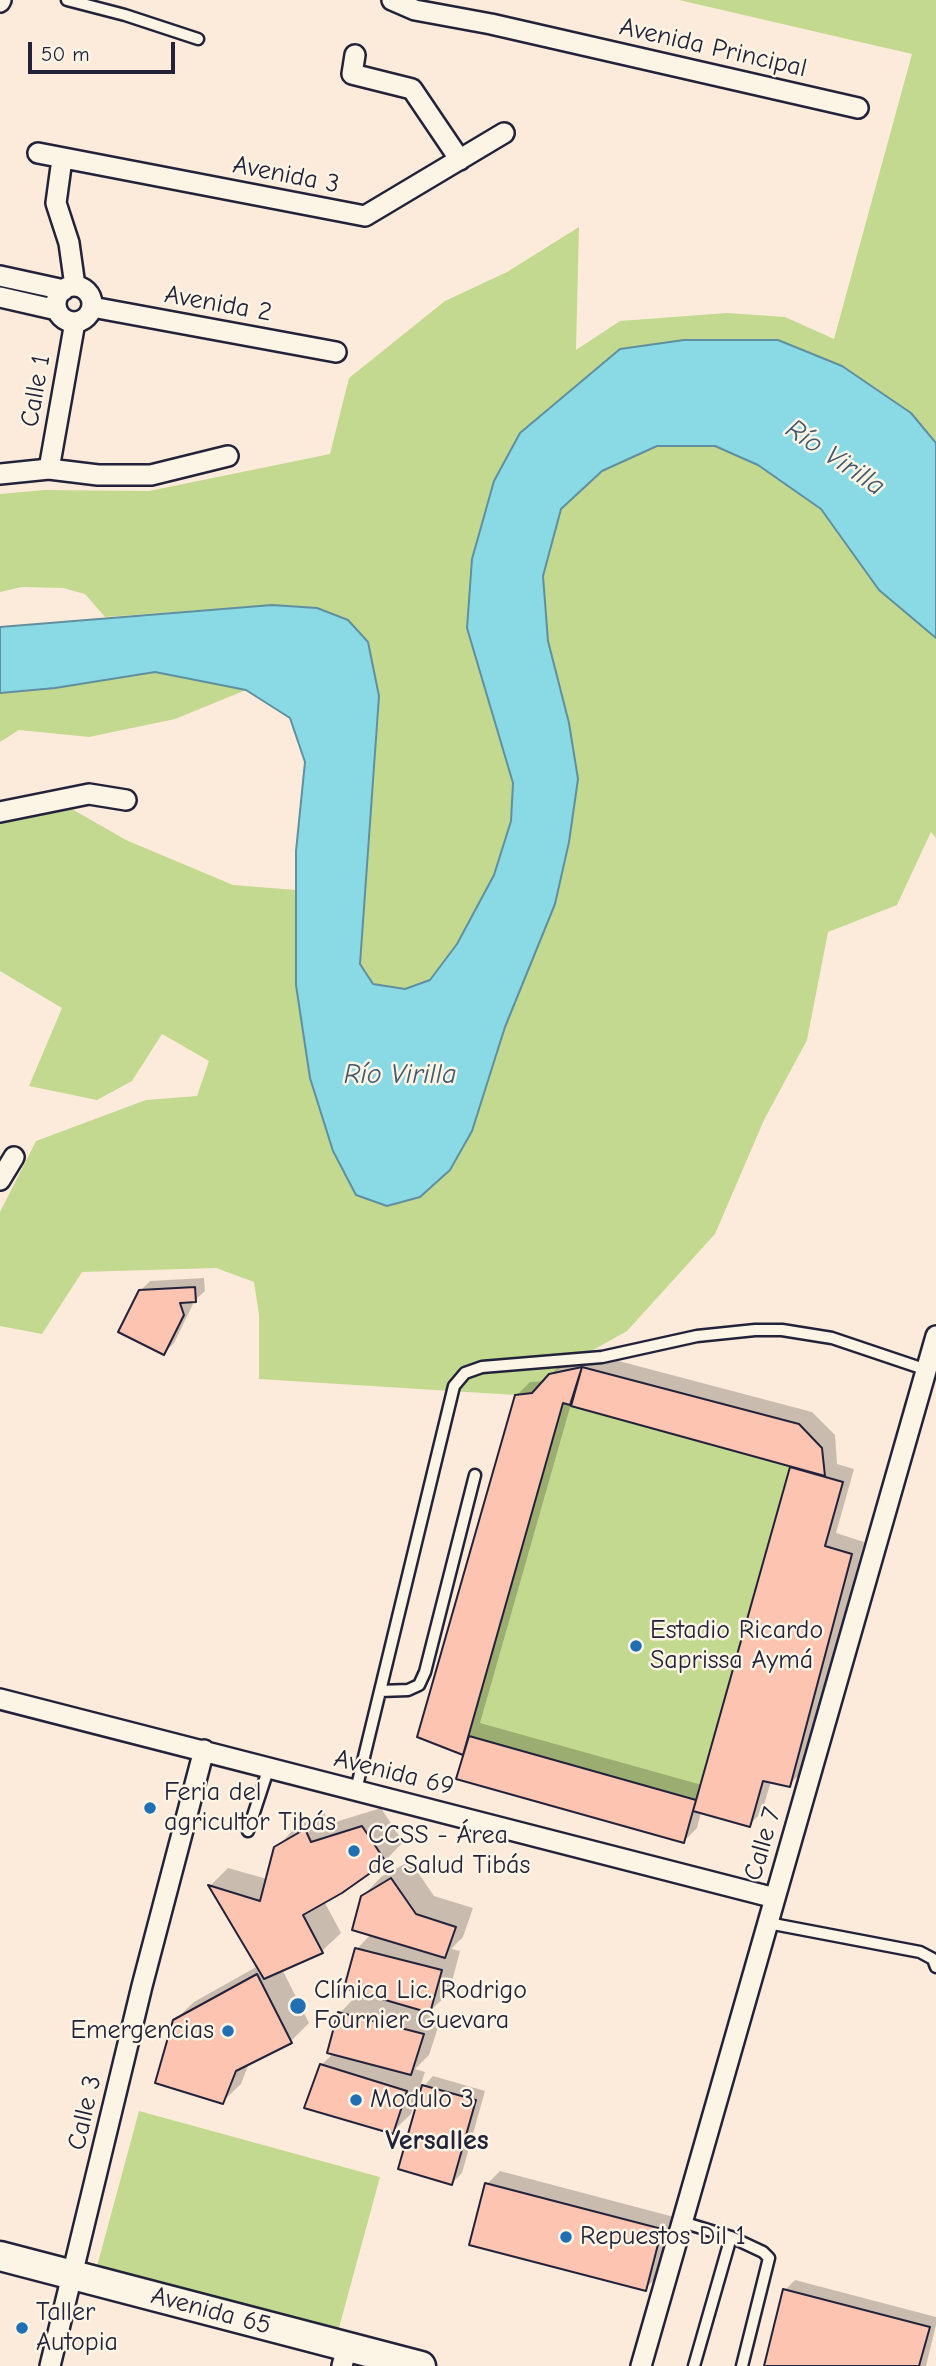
<!DOCTYPE html>
<html>
<head>
<meta charset="utf-8">
<style>
  body { margin:0 }
  #map { position:relative; width:936px; height:2366px; overflow:hidden; background:#fcebdb; font-family:"Comic Neue",sans-serif }
  canvas { display:block }
  .scale { position:absolute; left:28px; top:42px; width:147px; height:32px; box-sizing:border-box; border:4px solid #22223b; border-top:0; padding-left:9px; font-size:21px; line-height:24px; white-space:nowrap; color:#22223b; -webkit-text-stroke:5px #fcf5e5; paint-order:stroke }
</style>
</head>
<body>
<div id="map">
<canvas width="936" height="2366"></canvas>
<div class="scale">50 m</div>
</div>
<script>
const context = document.querySelector('canvas').getContext('2d');
context.lineJoin = 'round';
function fill(path, color) { context.fillStyle = color; context.fill(path, 'evenodd'); }
const shape = rows => new Path2D(rows.map(r => 'M' + r).join(''));
function stroke(path, color, width, dash) { context.strokeStyle = color; context.lineWidth = width; context.lineCap = dash ? 'butt' : 'round'; context.setLineDash(dash || []); context.stroke(path); }
function write(font, color, halo, rows, align = 'center') {
  context.font = font + ' "Comic Neue",sans-serif'; context.lineWidth = 5; context.setLineDash([]); context.textBaseline = 'middle'; context.strokeStyle = halo; context.fillStyle = color; for (const [text, x, y, turn = 0] of rows) {
    context.save(); context.translate(x, y); context.rotate((+turn || 0) * Math.PI / 180); context.textAlign = isNaN(turn) ? turn : align; if (halo) context.strokeText(text, 0, 0); context.fillText(text, 0, 0); context.restore();
  }
}
const green = shape([
  [679,0,936,0,936,443,911,413,842,366,778,340,494,481,472,559,467,628,513,783,511,821,494,875,457,944,430,980,405,989,373,984,360,964,379,696,317,608,272,605,105,617,85,594,63,588,22,587,0,592,0,494,44,490,149,491,330,454,349,378,445,301,507,272,579,227,576,350,620,321,727,313,785,317,834,339,912,54],
  [657,446,714,446,758,465,821,509,879,590,936,638,936,838,931,832,897,905,828,932,807,1040,764,1120,715,1234,627,1331,554,1372,582,1367,799,1424,822,1448,825,1476,843,1482,825,1546,852,1554,790,1787,763,1781,750,1827,693,1811,684,1843,456,1779,463,1755,417,1737,515,1395,259,1379,259,1315,254,1282,216,1268,82,1272,42,1334,0,1326,0,1212,36,1141,146,1100,197,1096,209,1061,162,1034,132,1081,97,1100,29,1086,62,1008,0,971,0,824,72,809,126,840,233,885,296,890,296,985,311,1078,450,1170,472,1131,578,779,569,723,548,641,543,576,561,509,602,471],
  [155,672,246,690,175,719,89,737,19,730,0,742,0,693,55,688],
  [139,2111,380,2177,337,2335,96,2270]
]);
const water = shape([
  [684,340,778,340,842,366,911,413,936,443,936,638,879,590,821,509,758,465,715,446,657,446,602,471,561,509,543,576,548,641,569,723,578,779,569,842,555,904,505,1027,472,1131,450,1170,420,1197,387,1206,356,1195,333,1151,310,1078,296,985,296,851,305,762,290,718,246,690,155,672,55,688,0,693,0,627,272,605,317,608,348,620,368,642,379,696,360,964,373,984,405,989,430,980,457,944,494,875,511,821,513,783,467,628,472,559,494,481,520,433,620,349,684,340]
]);
const shadow = shape([
  [204,1278,205,1291,195,1300,191,1301,193,1304,174,1343,164,1353,140,1291,150,1281],
  [596,1355,812,1412,835,1435,837,1464,854,1469,836,1533,864,1542,802,1772,789,1785,771,1781,762,1812,749,1825,701,1812,697,1828,684,1841,419,1736,517,1395,530,1382,545,1381,564,1361],
  [571,1404,792,1466,702,1785,480,1723],
  [381,1808,403,1842,385,1861,324,1901,341,1933,322,1951,282,1969,309,2023,291,2041,249,2063,241,2084,222,2102,174,2021,194,2002,258,1966,210,1886,228,1868,267,1879,276,1848,295,1828,324,1812,329,1824],
  [410,1861,434,1896,473,1908,463,1937,451,1949,460,1951,449,1993,429,2012,442,2015,429,2055,415,2069,425,2072,411,2114,392,2132,321,2065,334,2053,340,2013,358,1994,373,1998,374,1995,357,1949,371,1934,362,1897,381,1877],
  [433,2076,485,2091,462,2173,452,2183,424,2086],
  [500,2171,674,2217,658,2276,645,2289,487,2184],
  [795,2280,936,2317,936,2325,926,2366,766,2366,785,2290]
]);
const building = shape([
  [195,1287,196,1302,180,1303,184,1315,164,1355,118,1332,139,1290,195,1287],
  [582,1367,570,1405,563,1403,463,1755,417,1737,515,1395,532,1393,549,1374,582,1367],
  [582,1367,799,1424,822,1448,825,1476,571,1406,582,1367],
  [790,1467,843,1482,825,1546,852,1554,790,1787,763,1781,750,1827,693,1811,790,1467],
  [469,1736,696,1800,684,1843,456,1779,469,1736],
  [362,1826,386,1862,342,1893,303,1915,323,1953,264,1979,208,1885,260,1901,274,1847,305,1829,311,1842,362,1826],
  [391,1878,416,1914,456,1927,445,1958,352,1930,361,1896,391,1878],
  [355,1948,442,1970,430,2013,344,1988,355,1948],
  [257,1974,292,2043,236,2071,223,2104,155,2083,173,2020,257,1974],
  [338,2012,424,2034,411,2075,327,2053,338,2012],
  [320,2064,407,2091,393,2134,304,2108,320,2064],
  [422,2085,476,2100,452,2185,398,2169,422,2085],
  [485,2183,662,2229,646,2291,469,2245,485,2183],
  [783,2289,930,2327,919,2366,764,2366,783,2289]
]);
const lane = shape([
  [67,0,125,15,198,39],
  [380,1691,408,1690,419,1685,425,1672,475,1475],
  [356,1790,454,1386,465,1373,482,1367,602,1357,697,1336,755,1330,782,1330,832,1338,927,1370],
  [248,1831,269,1767],
  [768,1923,920,1952,933,1959,936,1967],
  [682,2222,731,2237],
  [694,2366,731,2237,763,2252,769,2258,742,2366]
]);
const street = shape([
  [392,0,415,10,491,24,858,108],
  [0,2,1,0],
  [355,55,352,74,412,89,460,160],
  [38,153,365,216,504,133],
  [62,159,56,203,69,243,75,286],
  [0,276,64,290],
  '56 304a18 18 0 1 1 36 0a18 18 0 1 1-36 0Z',
  [0,297,57,310],
  [92,307,336,352],
  [49,469,75,322],
  [0,474,49,469,98,475,151,475,228,456],
  [0,812,89,794,126,800],
  [0,1180,14,1157],
  [0,1699,775,1898],
  [50,2366,142,1986,204,1750],
  [342,2366,347,2347],
  [641,2366,936,1336]
]);
const secondary = shape([
  [0,2256,421,2366]
]);
const markers = [
  [636,1646,7,"#1f6fb2"],
  [150,1808,7,"#1f6fb2"],
  [354,1851,7,"#1f6fb2"],
  [298,2006,9,"#1f6fb2"],
  [228,2031,7,"#1f6fb2"],
  [356,2100,7,"#1f6fb2"],
  [566,2237,7,"#1f6fb2"],
  [22,2328,7,"#1f6fb2"]
];
const streetNames = [
  ["Avenida Principal",713,48,13],
  ["Avenida 3",286,175,11],
  ["Avenida 2",218,304,10],
  ["Calle 1",36,391,-80],
  ["Avenida 69",394,1773,14],
  ["Calle 7",763,1844,-74],
  ["Calle 3",85,2113,-77],
  ["Avenida 65",211,2311,15]
];
const poiNames = [
  ["Estadio Ricardo",650,1631],
  ["Saprissa Aymá",650,1661],
  ["Feria del",164,1793],
  ["agricultor Tibás",164,1823],
  ["CCSS - Área",368,1836],
  ["de Salud Tibás",368,1866],
  ["Clínica Lic. Rodrigo",314,1991],
  ["Fournier Guevara",314,2021],
  ["Emergencias",214,2031,"right"],
  ["Modulo 3",370,2100],
  ["Repuestos Dil 1",580,2237],
  ["Taller",36,2313],
  ["Autopia",36,2343]
];
const waterNames = [
  ["Río Virilla",835,458,34],
  ["Río Virilla",400,1075]
];
const neighbourhoodNames = [
  ["Versalles",437,2141]
];
fill(green, '#c3d98f');
fill(water, '#89dae4');
stroke(water, '#6090a0', 2);
fill(shadow, '#0003');
fill(building, '#fcc4b1');
stroke(building, '#22223b', 2);
stroke(lane, '#22223b', 15);
stroke(street, '#22223b', 24);
stroke(secondary, '#22223b', 33);
stroke(lane, '#fcf5e5', 10);
stroke(street, '#fcf5e5', 19);
stroke(secondary, '#fcf5e5', 28);
for (const [x, y, r, color] of markers) { const dot = new Path2D(); dot.arc(x, y, r, 0, 2 * Math.PI); context.fillStyle = color; context.fill(dot); stroke(dot, '#fcf5e5', 2.5); }
write('26px', '#22223b', '#fcf5e5', streetNames);
write('26px', '#22223b', '#fcf5e5', poiNames, 'left');
write('italic 28px', '#41596e', '#fcf5e5', waterNames);
write('bold 28px', '#22223b', '#fcf5e5', neighbourhoodNames);
</script>
</body>
</html>
